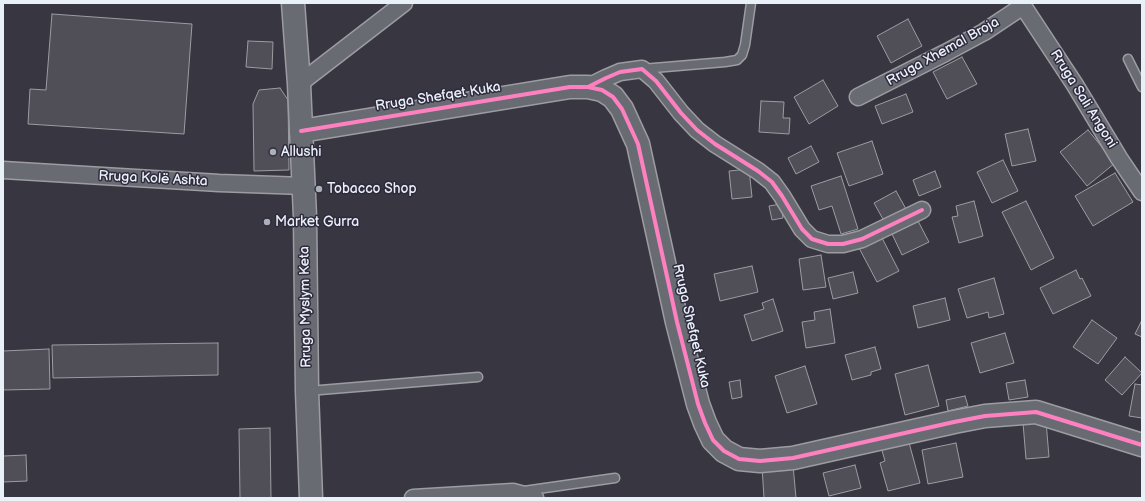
<!DOCTYPE html>
<html>
<head>
<meta charset="utf-8">
<style>
  body { margin:0 }
  #map { position:relative; width:1145px; height:501px; overflow:hidden; background:#383640; font-family:"Balsamiq Sans",sans-serif }
  canvas { display:block }
  .frame { position:absolute; inset:0; border:4px solid #e8f1f8; pointer-events:none }
</style>
</head>
<body>
<div id="map">
<canvas width="1145" height="501"></canvas>
<div class="frame"></div>
</div>
<script>
const context = document.querySelector('canvas').getContext('2d');
context.lineJoin = 'round';
function fill(path, color) { context.fillStyle = color; context.fill(path, 'evenodd'); }
const shape = rows => new Path2D(rows.map(r => 'M' + r).join(''));
function stroke(path, color, width, dash) { context.strokeStyle = color; context.lineWidth = width; context.lineCap = dash ? 'butt' : 'round'; context.setLineDash(dash || []); context.stroke(path); }
function write(font, color, halo, rows, align = 'center') {
  context.font = font + ' "Balsamiq Sans",sans-serif'; context.lineWidth = 3; context.setLineDash([]); context.textBaseline = 'middle'; context.strokeStyle = halo; context.fillStyle = color; for (const [text, x, y, turn = 0] of rows) {
    context.save(); context.translate(x, y); context.rotate((+turn || 0) * Math.PI / 180); context.textAlign = isNaN(turn) ? turn : align; if (halo) context.strokeText(text, 0, 0); context.fillText(text, 0, 0); context.restore();
  }
}
const building = shape([
  [52,14,192,24,184,134,28,124,30,89,46,90,52,14],
  [908,19,922,46,891,63,877,36,908,19],
  [248,41,273,42,272,69,246,67,248,41],
  [962,57,977,84,947,99,933,72,962,57],
  [823,80,838,106,809,124,794,97,823,80],
  [280,88,288,100,289,170,254,171,253,104,259,90,280,88],
  [906,94,913,112,882,124,875,106,906,94],
  [761,101,784,102,783,118,790,118,789,134,759,132,761,101],
  [1028,129,1036,161,1012,166,1005,134,1028,129],
  [1088,130,1115,163,1087,186,1060,152,1088,130],
  [872,141,883,174,849,186,837,153,872,141],
  [811,146,819,162,796,174,788,158,811,146],
  [1003,160,1018,191,992,203,977,172,1003,160],
  [749,169,752,197,732,199,729,171,749,169],
  [935,171,941,187,919,196,913,180,935,171],
  [1115,173,1133,202,1093,226,1075,196,1115,173],
  [841,176,858,229,841,234,832,206,819,210,811,186,841,176],
  [896,191,906,209,884,221,874,203,896,191],
  [974,201,983,236,959,243,952,217,958,216,956,206,974,201],
  [1026,201,1054,258,1031,270,1002,212,1026,201],
  [781,204,783,218,772,220,769,206,781,204],
  [918,221,929,242,902,255,892,234,918,221],
  [880,234,899,271,877,282,858,246,880,234],
  [821,255,826,287,803,290,799,259,821,255],
  [752,266,758,292,720,301,714,274,752,266],
  [1076,270,1080,279,1082,278,1091,296,1053,314,1040,288,1076,270],
  [853,272,858,293,833,299,828,278,853,272],
  [994,278,1004,314,989,318,988,312,967,318,958,289,994,278],
  [945,298,950,320,918,328,913,306,945,298],
  [773,299,783,331,752,341,744,315,764,309,762,303,773,299],
  [830,309,835,343,806,348,802,322,815,320,814,312,830,309],
  [1092,320,1117,338,1098,364,1073,347,1092,320],
  [1141,322,1142,323,1142,337,1135,334,1141,322],
  [1005,333,1014,363,980,373,971,343,1005,333],
  [218,343,218,375,53,378,52,345,218,343],
  [875,347,881,369,871,372,871,375,852,380,845,355,875,347],
  [49,349,50,389,3,390,3,351,49,349],
  [1125,357,1142,373,1122,395,1105,380,1125,357],
  [928,365,939,406,905,415,895,374,928,365],
  [805,366,817,404,787,413,775,376,805,366],
  [740,380,742,397,732,399,729,382,740,380],
  [1025,380,1028,397,1009,400,1006,383,1025,380],
  [1135,384,1142,385,1142,418,1129,416,1135,384],
  [965,396,968,406,948,411,946,400,965,396],
  [1046,421,1049,457,1026,459,1023,423,1046,421],
  [270,428,271,498,240,498,239,429,270,428],
  [908,439,920,483,888,491,880,463,885,461,881,447,908,439],
  [956,443,963,477,928,484,922,450,956,443],
  [26,455,27,481,3,482,3,456,26,455],
  [793,465,796,498,764,498,762,467,793,465],
  [855,465,861,488,829,496,823,473,855,465]
]);
const lane = shape([
  [1128,59,1142,87],
  [642,69,725,62,737,60,742,55,745,45,751,3],
  [308,391,478,377],
  [524,491,615,478]
]);
const street = shape([
  [299,84,404,3],
  [588,87,606,78,620,72,642,69,656,81,681,113,697,130,715,144,758,171,772,182,782,196,802,229,812,239,828,244,843,244,862,239,922,210],
  [858,97,945,53,984,32,1023,6,1075,85,1119,158,1142,192],
  [3,170,219,183,304,186],
  [413,498,513,492,535,498]
]);
const secondary = shape([
  [301,131,570,87,588,87,602,90,613,97,622,109,638,144,677,322,698,404,705,423,713,440,724,451,739,459,760,461,793,458,954,422,985,416,1036,412,1142,445]
]);
const primary = shape([
  [293,3,299,84,305,217,307,391,311,498]
]);
const cycleway = shape([
  [588,87,606,78,620,72,642,69,656,81,681,113,697,130,715,144,758,171,772,182,782,196,802,229,812,239,828,244,843,244,862,239,922,210],
  [301,131,570,87,588,87,602,90,613,97,622,109,638,144,677,322,698,404,705,423,713,440,724,451,739,459,760,461,793,458,954,422,985,416,1036,412,1142,445]
]);
const markers = [
  [273,152,4,"#aab0b8"],
  [319,189,4,"#aab0b8"],
  [267,222,4,"#aab0b8"]
];
const streetNames = [
  ["Rruga Xhemal Broja",943,52,-29],
  ["Rruga Shefqet Kuka",438,97,-9],
  ["Rruga Sali Angoni",1083,99,58],
  ["Rruga Kolë Ashta",153,179,3],
  ["Rruga Myslym Keta",306,307,-91],
  ["Rruga Shefqet Kuka",691,326,77]
];
const poiNames = [
  ["Allushi",281,152],
  ["Tobacco Shop",327,189],
  ["Market Gurra",275,222]
];
fill(building, '#504f57');
stroke(building, '#9c9ca2', 1);
stroke(lane, '#9c9ca2', 11);
stroke(street, '#9c9ca2', 19);
stroke(secondary, '#9c9ca2', 25);
stroke(primary, '#9c9ca2', 25);
stroke(lane, '#696b72', 8);
stroke(street, '#696b72', 16);
stroke(secondary, '#696b72', 22);
stroke(primary, '#696b72', 22);
stroke(cycleway, '#ff80c0', 4);
for (const [x, y, r, color] of markers) { const dot = new Path2D(); dot.arc(x, y, r, 0, 2 * Math.PI); context.fillStyle = color; context.fill(dot); stroke(dot, '#2f2a3d', 1.5); }
write('14px', '#e8f1f8', '#2f2a3d', streetNames);
write('14px', '#e8f1f8', '#2f2a3d', poiNames, 'left');
</script>
</body>
</html>
